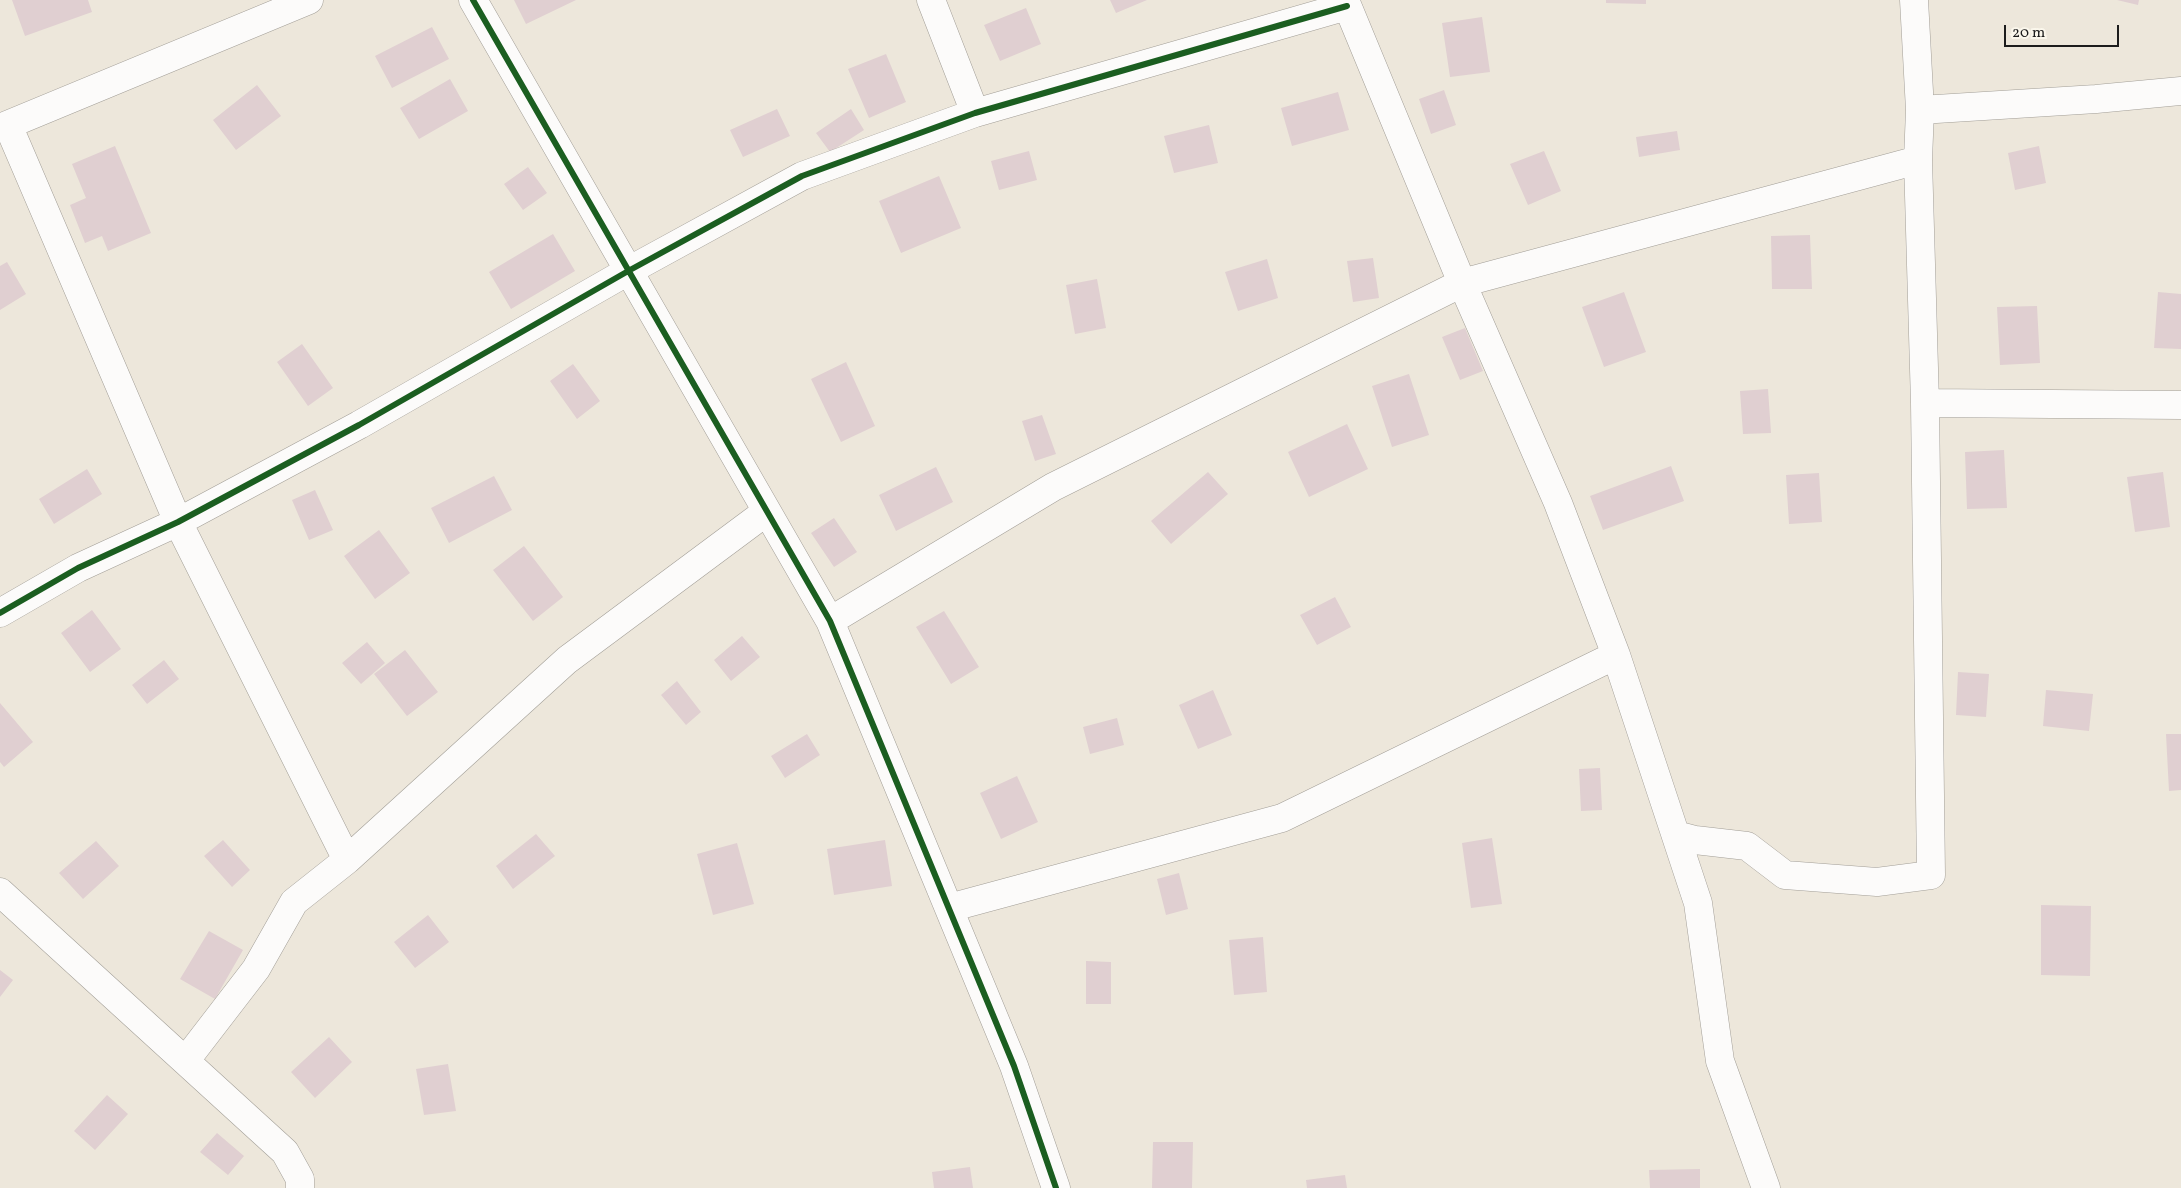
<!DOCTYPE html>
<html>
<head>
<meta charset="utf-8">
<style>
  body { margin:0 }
  #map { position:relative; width:2181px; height:1188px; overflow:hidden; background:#ede7db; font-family:Vollkorn,serif }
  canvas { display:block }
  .scale { position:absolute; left:2004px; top:25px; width:115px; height:22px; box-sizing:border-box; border:2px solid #1c1c1c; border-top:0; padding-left:6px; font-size:15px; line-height:18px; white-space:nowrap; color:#1c1c1c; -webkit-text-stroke:4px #fbf7ec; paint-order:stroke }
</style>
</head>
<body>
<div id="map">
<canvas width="2181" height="1188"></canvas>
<div class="scale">20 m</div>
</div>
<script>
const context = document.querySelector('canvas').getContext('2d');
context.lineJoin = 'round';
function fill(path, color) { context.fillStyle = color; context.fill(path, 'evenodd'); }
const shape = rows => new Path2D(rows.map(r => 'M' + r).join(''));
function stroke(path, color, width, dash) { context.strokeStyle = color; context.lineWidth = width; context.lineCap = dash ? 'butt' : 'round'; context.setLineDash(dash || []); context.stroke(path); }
const building = shape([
  [12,0,88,0,92,12,25,36],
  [514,0,576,0,526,24],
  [1110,0,1147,0,1116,13],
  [1606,0,1646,0,1646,4,1606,3],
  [2117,0,2139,0,2138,5],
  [1026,8,1041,44,1000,61,984,25],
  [1482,17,1490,72,1450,77,1442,23],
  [432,27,449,59,392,88,375,56],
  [886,54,906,102,869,118,848,69],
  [450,79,468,111,419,139,400,108],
  [257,85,281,116,236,150,213,120],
  [1444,90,1456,125,1431,134,1419,99],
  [1338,92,1349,130,1292,146,1281,108],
  [777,109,790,136,743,157,730,130],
  [851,109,864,130,830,152,816,133],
  [1209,125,1218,163,1174,173,1164,136],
  [1677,131,1680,150,1639,157,1636,137],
  [115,146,151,233,108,251,102,236,85,243,70,205,86,198,72,164],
  [2039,146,2046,183,2015,190,2008,153],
  [1029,151,1037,180,999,190,991,161],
  [1544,151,1561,191,1528,205,1510,164],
  [528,167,547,193,523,210,504,184],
  [939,176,961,228,901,253,879,201],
  [553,234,575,271,511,309,489,272],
  [1810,235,1812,289,1772,289,1771,236],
  [1373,258,1379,298,1353,302,1347,261],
  [1267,259,1278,298,1238,311,1225,272],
  [7,262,26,294,0,310,0,266],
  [1097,279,1106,328,1075,334,1066,285],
  [1624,292,1646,352,1604,367,1582,307],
  [2158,292,2181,294,2181,349,2154,348],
  [2037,306,2040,363,2000,365,1997,307],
  [1465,328,1483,371,1460,380,1442,337],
  [302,344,333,388,308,406,277,362],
  [846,362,875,426,841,442,811,379],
  [573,364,600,401,577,419,550,381],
  [1409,374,1429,435,1392,447,1372,386],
  [1768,389,1771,433,1743,434,1740,391],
  [1042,415,1056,454,1035,461,1022,421],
  [1347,424,1368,469,1309,497,1288,452],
  [2004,450,2007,508,1967,509,1965,452],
  [1671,466,1684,501,1603,530,1590,496],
  [936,467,953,502,896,531,879,495],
  [87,469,102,494,54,524,39,499],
  [1208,472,1228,494,1171,544,1151,521],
  [2163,472,2170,527,2135,532,2127,477],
  [1819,473,1822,522,1789,524,1786,475],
  [494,476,512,510,449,543,431,508],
  [315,490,333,530,309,540,292,500],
  [834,518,857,552,834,567,811,533],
  [379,530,410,573,375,599,344,556],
  [524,546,563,597,533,621,493,570],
  [1335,597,1351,627,1317,645,1300,615],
  [92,610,121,649,90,672,61,633],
  [944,611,979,667,951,684,916,627],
  [742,636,760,657,731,681,714,660],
  [367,642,385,663,361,684,342,663],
  [405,650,438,692,407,716,374,674],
  [164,660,179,679,147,704,132,685],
  [1958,672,1989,674,1986,717,1956,715],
  [677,681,701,712,686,725,661,695],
  [1213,690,1232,735,1198,749,1179,705],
  [2046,690,2093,694,2089,731,2043,726],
  [0,703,33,742,4,767,0,762],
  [1117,718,1124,745,1090,754,1083,727],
  [807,734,820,755,785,778,771,756],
  [2166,734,2181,734,2181,790,2169,791],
  [1600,768,1602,810,1581,811,1579,769],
  [1017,776,1038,822,1001,839,980,793],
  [536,834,555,856,513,889,496,866],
  [1492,838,1502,904,1471,908,1462,843],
  [223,840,250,870,232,887,204,856],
  [885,840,892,886,834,895,827,849],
  [96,841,119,866,83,899,59,873],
  [737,843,754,904,713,915,697,854],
  [1179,873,1188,909,1166,915,1157,879],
  [2041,905,2091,906,2090,976,2041,975],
  [428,915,449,942,415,968,394,942],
  [209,931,243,950,215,999,180,979],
  [1263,937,1267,992,1234,995,1229,940],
  [1086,961,1111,962,1111,1004,1086,1004],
  [0,970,13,980,0,997],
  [329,1037,352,1062,315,1098,291,1072],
  [448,1064,456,1111,424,1115,416,1069],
  [107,1095,128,1114,95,1150,74,1131],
  [217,1133,244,1156,228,1175,200,1152],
  [1153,1142,1193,1142,1192,1188,1152,1188],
  [970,1167,973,1188,934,1188,932,1172],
  [1700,1169,1700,1188,1650,1188,1649,1170],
  [1345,1175,1347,1188,1307,1188,1306,1180]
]);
const minor = shape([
  [473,0,830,621,1014,1066,1056,1188],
  [931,0,975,113],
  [1345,0,1462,283,1558,503,1616,655,1698,903,1720,1061,1766,1188],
  [1920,110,2096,99,2181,91],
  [8,125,178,522,347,860],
  [0,128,309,0],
  [1925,403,2181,405],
  [0,613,78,568,178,522,359,425,630,270,802,176,975,113,1347,6],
  [830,621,1053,487,1462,283,1918,160],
  [1676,835,1695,840,1747,846,1785,875,1877,882,1931,875,1925,403,1918,160,1920,110,1914,0],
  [0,892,285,1152,300,1179,300,1188],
  [949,908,1282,818,1616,655],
  [186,1060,256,969,294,902,347,860,567,660,766,512]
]);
const cycleway = shape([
  [473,0,830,621,1014,1066,1056,1188],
  [0,613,78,568,178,522,359,425,630,270,802,176,975,113,1347,6]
]);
fill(building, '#e0cfd1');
stroke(minor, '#a29e97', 29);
stroke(minor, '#fcfbfa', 28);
stroke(cycleway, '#1b5e20', 6);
</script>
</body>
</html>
